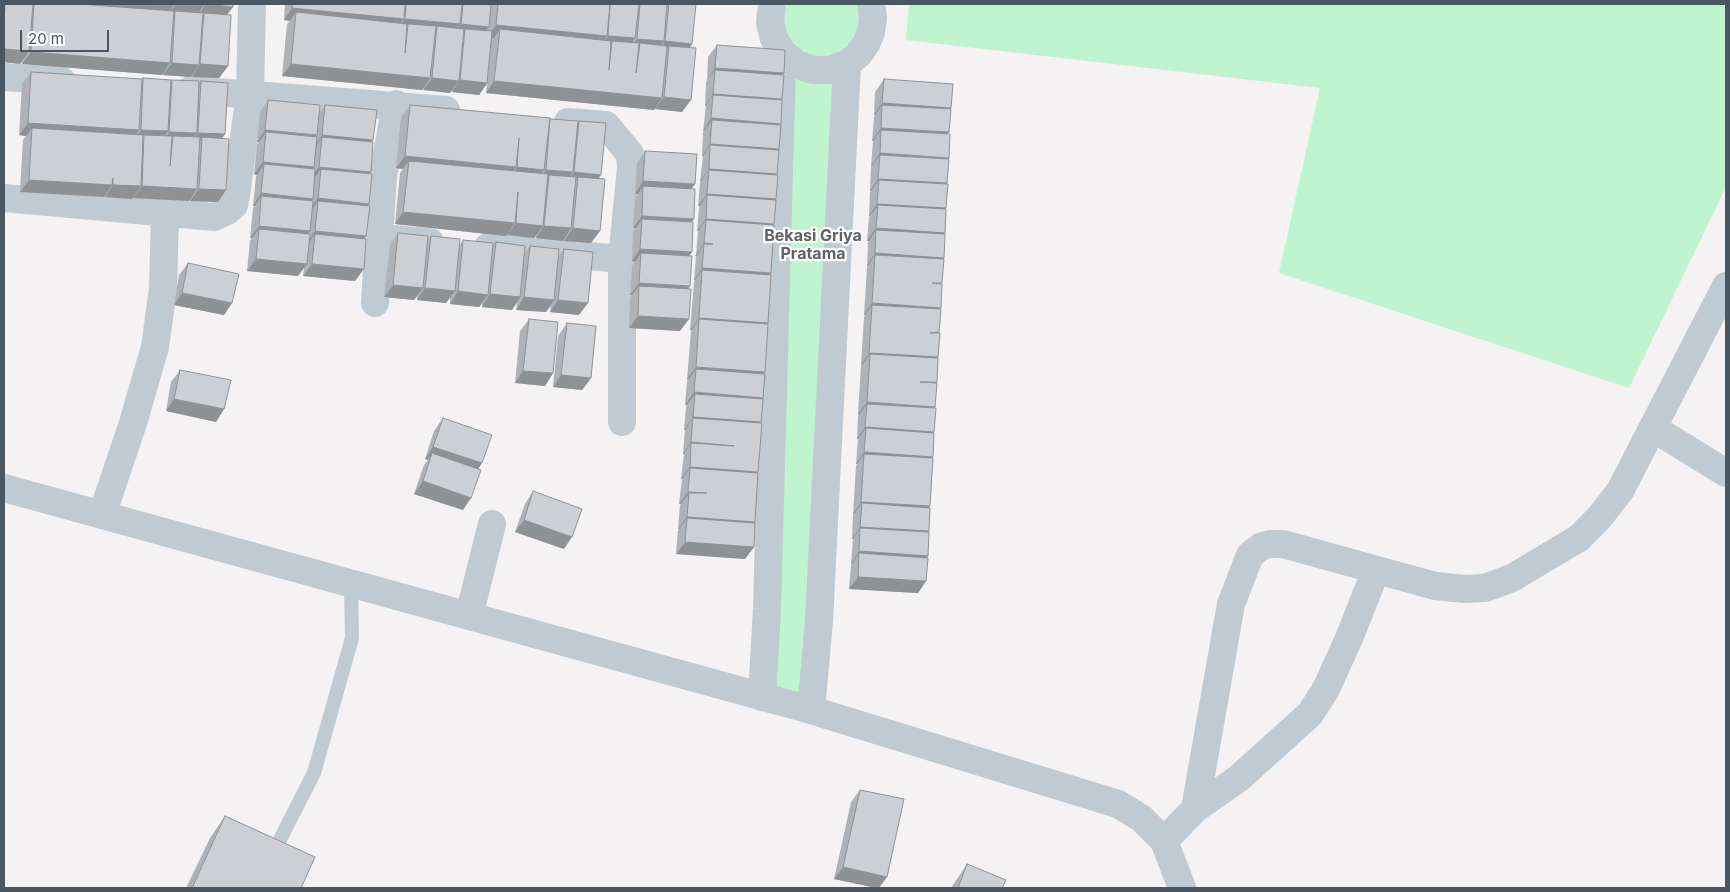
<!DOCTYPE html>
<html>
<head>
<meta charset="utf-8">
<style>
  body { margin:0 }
  #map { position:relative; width:1730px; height:892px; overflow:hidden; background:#f4f2f2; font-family:Inter,sans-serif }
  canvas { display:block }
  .frame { position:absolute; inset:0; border:5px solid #485761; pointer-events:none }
  .scale { position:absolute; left:20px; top:30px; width:89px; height:22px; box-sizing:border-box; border:2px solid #485761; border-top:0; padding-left:6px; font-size:15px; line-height:18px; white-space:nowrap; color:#485761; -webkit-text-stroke:4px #fff; paint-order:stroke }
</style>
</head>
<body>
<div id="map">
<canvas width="1730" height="892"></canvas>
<div class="frame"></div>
<div class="scale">20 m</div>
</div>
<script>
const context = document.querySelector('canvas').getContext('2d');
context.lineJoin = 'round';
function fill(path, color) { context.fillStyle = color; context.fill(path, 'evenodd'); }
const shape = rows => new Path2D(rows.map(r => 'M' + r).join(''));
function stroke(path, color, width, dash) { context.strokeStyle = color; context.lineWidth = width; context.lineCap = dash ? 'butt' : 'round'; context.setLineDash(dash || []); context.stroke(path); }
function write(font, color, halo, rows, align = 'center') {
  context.font = font + ' Inter,sans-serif'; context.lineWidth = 4.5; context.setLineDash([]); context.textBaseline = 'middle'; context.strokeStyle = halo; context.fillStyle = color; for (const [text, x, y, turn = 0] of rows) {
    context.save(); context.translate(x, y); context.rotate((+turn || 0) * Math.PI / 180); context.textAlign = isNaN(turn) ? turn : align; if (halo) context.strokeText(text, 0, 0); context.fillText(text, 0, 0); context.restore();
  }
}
const green = shape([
  [772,4,871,4,858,55,811,710,762,697],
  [909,4,1726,4,1726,187,1629,388,1279,273,1320,88,906,40]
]);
const service = shape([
  [272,855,314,773,352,638,351,584]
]);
const minor = shape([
  [772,4,770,23,774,39,783,53,796,64,813,70,830,70,847,64,858,55,866,44,871,32,873,18,871,4],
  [4,77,62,81],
  [190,90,446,110],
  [396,104,383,177,379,238,430,242],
  [568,122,606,125,630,154,631,168,622,259,622,422],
  [4,198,214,217,227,211,234,205,236,195,250,94,252,4],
  [488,247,622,259],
  [375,303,379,238],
  [1653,428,1726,473],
  [102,515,133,423,155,347,163,289,165,214],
  [469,616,492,524],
  [762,697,767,609,782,61],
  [811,710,819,621,847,64],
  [1195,809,1239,778,1310,714,1326,689,1350,636,1376,570],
  [1164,841,1195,809,1231,604,1250,555,1262,546,1270,544,1283,544,1435,586,1465,589,1485,588,1512,578,1579,538,1599,518,1620,491,1726,286]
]);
const tertiary = shape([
  [4,488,811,710,1118,804,1141,818,1164,841,1182,888]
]);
const wall = shape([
  [4,4,233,4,233,7,227,14,228,66,219,78,192,77,192,75,191,77,163,75,163,72,162,75,22,64,22,61,20,64,4,62],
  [285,4,696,4,690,48,682,112,655,109,656,107,654,110,486,93,487,84,479,95,452,92,452,90,450,93,423,90,424,87,422,90,282,76,287,24,290,21,284,20],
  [717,45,783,75,779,149,778,150,777,174,776,175,776,199,770,275,768,323,767,324,758,472,757,473,754,547,745,559,676,554,678,530,679,529,678,529,680,505,681,504,679,504,682,479,681,479,684,454,683,454,685,430,684,430,686,406,687,405,685,405,687,381,688,380,687,379,691,331,692,330,690,330,694,282,695,280,694,280,698,231,697,231,699,207,700,206,698,206,700,182,701,181,700,181,703,156,702,156,703,132,704,131,703,131,706,106,705,106,706,82,707,81,708,57],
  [31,72,142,80,143,78,171,82,172,80,199,83,201,81,225,134,222,138,226,190,218,202,190,201,190,199,189,201,133,198,133,197,132,199,105,197,105,196,104,197,20,192,23,140,26,136,19,135,22,84],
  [884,79,950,109,948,134,949,158,948,159,947,183,946,184,941,308,940,309,939,332,939,333,937,382,936,383,926,581,918,593,849,589,851,565,852,564,851,564,853,539,852,539,853,515,854,514,853,514,856,466,857,464,856,464,858,439,857,439,858,416,859,415,858,414,861,366,862,365,861,365,864,317,865,315,864,315,867,267,868,266,867,266,868,242,869,241,867,241,869,217,870,216,869,216,870,192,871,191,870,191,871,167,872,166,871,166,873,141,872,141,874,117,875,115,874,115,875,92],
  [268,100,319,113,325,105,371,142,371,172,369,174,366,236,364,239,355,281,303,276,304,267,298,276,247,271,250,241,252,238,250,238,253,208,255,206,253,206,256,176,257,175,254,174,257,144,259,142,257,142,260,112],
  [410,105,549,120,550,119,577,123,579,121,598,179,591,243,564,241,565,238,563,241,536,238,536,236,534,238,507,235,507,234,506,236,395,224,400,173,403,169,396,168,401,117],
  [645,151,692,189,691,222,692,252,689,256,688,289,680,331,629,328,630,298,632,295,630,295,632,266,635,262,632,261,633,232,636,228,633,228,635,198,638,194,635,194,637,163],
  [398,233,427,241,431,236,459,246,463,240,492,247,496,242,525,253,530,246,559,256,564,249,579,315,550,312,551,306,546,312,516,310,517,303,512,310,482,307,482,303,479,307,450,304,450,297,446,303,417,300,417,296,414,300,384,297,390,245],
  [188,263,232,303,224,315,174,305,179,275],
  [529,319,553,373,545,386,515,383,520,331],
  [567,323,591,378,582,390,553,387,558,336],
  [180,370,224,409,216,422,166,411,171,382],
  [443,418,478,469,463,510,414,494,424,465,428,460,425,459,434,431],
  [533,491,564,549,515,532,525,504],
  [860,790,879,888,834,879,851,802],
  [225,816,301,888,186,888,210,838],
  [967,864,1002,888,951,888]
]);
const shadedWall = shape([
  [34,4,146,4,139,13],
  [146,4,175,4,167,15,140,13],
  [176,4,189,4,204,5,196,17,175,11,172,15,168,15],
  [206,4,233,7,224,19,204,13,201,17,197,17],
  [292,8,404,19,395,31,296,12,290,21,284,20],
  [405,19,460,24,452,36,437,26,431,34,408,24,402,32,396,31],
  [461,24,489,27,480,39,465,29,460,37,453,36],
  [496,25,607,36,599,48,500,29,494,38,487,37],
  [608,36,635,38,627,51,612,41,606,49,600,48],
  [637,39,664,41,655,53,640,43,634,52,628,51],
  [665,41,692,44,684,56,669,46,663,54,657,53],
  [4,49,29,51,20,64,4,62],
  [31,52,170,63,162,75,22,64],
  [172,63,199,65,191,77,163,75],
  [200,64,228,66,219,78,192,77],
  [291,64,430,78,422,90,282,76],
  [715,68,784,73,775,86,715,70,706,81],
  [432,78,459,81,450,93,423,90],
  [460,80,487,83,479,95,452,92],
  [494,81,662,98,654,110,486,93],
  [713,94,782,99,773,111,713,95,706,106,705,106],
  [664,97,691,100,682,112,655,109],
  [882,103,951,108,943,120,882,105,875,115,874,115],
  [711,118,781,124,772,136,712,120,704,131,703,131],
  [28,123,139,130,131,143,32,128,26,136,19,135],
  [881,128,949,132,941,145,881,130,873,141,872,141],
  [141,130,168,131,159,144,144,135,139,143,132,142],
  [265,130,317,135,308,147,266,132,259,142,257,142],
  [169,132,197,133,188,145,173,136,167,144,161,144],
  [198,133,225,134,217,146,202,137,196,145,189,145],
  [322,135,373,140,365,152,322,137,316,147,314,147],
  [710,144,779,149,770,161,710,145,703,156,702,156],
  [880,153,949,158,940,170,880,155,872,166,871,166],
  [405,156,516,167,508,180,409,161,403,169,396,168],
  [263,162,314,167,305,179,264,164,257,175,254,174],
  [319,167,371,172,362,184,321,169,313,180,310,179],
  [517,167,544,170,536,182,509,179],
  [709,169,777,174,769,186,709,170,701,181,700,181],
  [546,170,573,172,564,185,549,175,543,183,537,182],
  [574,172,601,175,593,187,578,177,572,185,566,184],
  [878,179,947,183,938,195,879,180,871,191,870,191],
  [29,180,112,185,104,197,20,192],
  [643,181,695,184,686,196,643,186,638,194,635,194],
  [113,185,141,186,132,199,105,197],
  [142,186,197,189,189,201,133,198],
  [199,189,226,190,218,202,190,201],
  [261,193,313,199,304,211,261,196,255,206,253,206],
  [707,194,776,199,767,211,707,195,700,206,698,206],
  [318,198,369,204,360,216,318,201,311,211,309,211],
  [877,204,946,208,938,220,878,205,870,216,869,216],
  [403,212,515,223,506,236,395,224],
  [642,216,694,219,685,231,642,219,636,228,633,228],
  [706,219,774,224,766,236,706,220,698,231,697,231],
  [516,223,543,226,534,238,507,235],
  [259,226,310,231,301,243,259,229,252,238,250,238],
  [544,226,571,228,563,241,536,238],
  [573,228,600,231,591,243,564,241],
  [876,228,945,233,936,245,876,230,869,241,867,241],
  [315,231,366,236,358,248,315,234,309,243,307,243],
  [704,243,713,244,704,244,696,256,695,256],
  [640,249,692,252,683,264,641,253,635,262,632,261],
  [875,253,944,258,935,270,875,255,868,266,867,266],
  [256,259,307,264,298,276,247,271],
  [312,264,364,269,355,281,303,276],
  [702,268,771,273,762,285,702,270,695,280,694,280],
  [639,283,690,286,682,298,639,286,632,295,630,295],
  [393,285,423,288,414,300,384,297],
  [425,288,455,291,446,303,417,300],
  [458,291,488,295,479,307,450,304],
  [182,293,232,303,224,315,174,305],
  [490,294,520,297,512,310,482,307],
  [524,297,554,300,546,312,516,310],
  [558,300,588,303,579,315,550,312],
  [872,303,941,308,932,320,872,305,865,315,864,315],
  [638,316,689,319,680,331,629,328],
  [699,318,768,323,760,335,699,319,692,330,690,330],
  [869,353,938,357,930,369,870,354,862,365,861,365],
  [696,367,765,372,756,385,696,369,688,380,687,379],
  [523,371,553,373,545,386,515,383],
  [561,375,591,378,582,390,553,387],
  [694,392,763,398,755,410,695,394,687,405,685,405],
  [174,399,224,409,216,422,166,411],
  [867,402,935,407,927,419,867,404,859,415,858,414],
  [693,417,761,422,753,435,693,418,685,430,684,430],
  [865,427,934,432,926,444,866,428,858,439,857,439],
  [691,442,734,446,691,443,684,454,683,454],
  [433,447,482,463,474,476,432,453,428,460,425,459],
  [864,452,933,457,924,469,864,454,857,464,856,464],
  [690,467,758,472,750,484,690,468,682,479,681,479],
  [423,481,471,498,463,510,414,494],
  [688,492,707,493,689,493,681,504,679,504],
  [861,502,930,506,922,518,862,503,854,514,853,514],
  [687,517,755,522,747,534,687,518,679,529,678,529],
  [524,520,572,537,564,549,515,532],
  [860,527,929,531,921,543,860,528,853,539,852,539],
  [685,542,754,547,745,559,676,554],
  [859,551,928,556,919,568,859,553,852,564,851,564],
  [858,577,926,581,918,593,849,589],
  [843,867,887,877,879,888,876,888,834,879]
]);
const building = shape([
  [5,4,33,4,29,51,4,49,4,25,5,4],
  [34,4,78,4,174,11,170,63,31,52,34,4],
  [189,4,204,4,204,5,189,4],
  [206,4,233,4,233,7,206,4],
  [293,4,405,4,404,19,292,8,293,4],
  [406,4,462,4,460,24,405,19,406,4],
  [463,4,491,4,489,27,461,24,463,4],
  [498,4,639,4,635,38,608,36,610,5,607,36,496,25,498,4],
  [640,4,667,4,664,41,637,39,640,4],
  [669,4,696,4,692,44,665,41,669,4],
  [175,11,203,13,199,65,172,63,175,11],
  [296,12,407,24,405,53,408,24,436,26,430,78,291,64,296,12],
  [204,13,231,15,228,66,200,64,204,13],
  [437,26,464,29,459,81,432,78,437,26],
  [465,29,492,31,487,83,460,80,465,29],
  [500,29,611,41,609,70,612,41,639,43,636,73,640,43,667,46,662,98,494,81,500,29],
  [717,45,785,50,784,73,715,68,717,45],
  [669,46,696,48,691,100,664,97,669,46],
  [715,70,784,75,782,99,713,94,715,70],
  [31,72,142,79,139,130,28,123,31,72],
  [143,78,171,80,168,131,141,130,143,78],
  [884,79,953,84,951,108,882,103,884,79],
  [172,80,199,81,197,133,169,132,172,80],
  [201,81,228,83,225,134,198,133,201,81],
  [713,95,782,100,781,124,711,118,713,95],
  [268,100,320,105,317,135,265,130,268,100],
  [325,105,377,110,373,140,322,135,325,105],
  [410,105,550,118,544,170,517,167,519,138,516,167,405,156,410,105],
  [882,105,951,109,949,132,881,128,882,105],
  [550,119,578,121,573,172,546,170,550,119],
  [712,120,781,125,779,149,710,144,712,120],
  [579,121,606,123,601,175,574,172,579,121],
  [32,128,143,135,141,186,113,185,113,178,112,185,29,180,32,128],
  [881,130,950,134,949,158,880,153,881,130],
  [266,132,317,137,314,167,263,162,266,132],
  [144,135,172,136,170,166,173,136,200,137,197,189,142,186,144,135],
  [202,137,229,139,226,190,199,189,202,137],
  [322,137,373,142,371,172,319,167,322,137],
  [710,145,779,150,777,174,709,169,710,145],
  [645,151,697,154,695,184,643,181,645,151],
  [880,155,949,159,947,183,878,179,880,155],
  [409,161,548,174,543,226,516,223,518,192,515,223,403,212,409,161],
  [264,164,315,169,313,199,261,193,264,164],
  [321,169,372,174,369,204,318,198,321,169],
  [709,170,778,175,776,199,707,194,709,170],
  [549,175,576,177,571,228,544,226,549,175],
  [578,177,605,179,600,231,573,228,578,177],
  [879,180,948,184,946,208,877,204,879,180],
  [643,186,695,189,694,219,642,216,643,186],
  [707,195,776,200,774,224,706,219,707,195],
  [261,196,313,201,310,231,259,226,261,196],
  [318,201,370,206,366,236,315,231,318,201],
  [878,205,946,209,945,233,876,228,878,205],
  [642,219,693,222,692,252,640,249,642,219],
  [706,220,774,225,771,273,702,268,704,244,713,244,704,243,706,220],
  [259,229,310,234,307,264,256,259,259,229],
  [876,230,945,234,944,258,875,253,876,230],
  [398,233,428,236,423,288,393,285,398,233],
  [315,234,366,239,364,269,312,264,315,234],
  [431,236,460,239,455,291,425,288,431,236],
  [463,240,493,243,488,295,458,291,463,240],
  [496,242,525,246,520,297,490,294,496,242],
  [530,246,559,249,554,300,524,297,530,246],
  [564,249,593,252,588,303,558,300,564,249],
  [641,253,692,256,690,286,639,283,641,253],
  [875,255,944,259,942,283,932,283,942,284,941,308,872,303,875,255],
  [188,263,239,274,232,303,182,293,188,263],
  [702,270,771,275,768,323,699,318,702,270],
  [639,286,691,289,689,319,638,316,639,286],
  [872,305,941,309,939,332,930,333,940,333,938,357,869,353,872,305],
  [529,319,558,322,553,373,523,371,529,319],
  [699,319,768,324,765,372,696,367,699,319],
  [567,323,596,326,591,378,561,375,567,323],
  [870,354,938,358,937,382,920,382,937,383,935,407,867,402,870,354],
  [696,369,765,374,763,398,694,392,696,369],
  [180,370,231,380,224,409,174,399,180,370],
  [695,394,763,399,761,422,693,417,695,394],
  [867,404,936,408,934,432,865,427,867,404],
  [443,418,492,435,482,463,433,447,443,418],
  [693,418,762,423,758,472,690,467,691,443,734,446,691,442,693,418],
  [866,428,934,433,933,457,864,452,866,428],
  [432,453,481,470,471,498,423,481,432,453],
  [864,454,933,458,930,506,861,502,864,454],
  [690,468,758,473,755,522,687,517,689,493,707,493,688,492,690,468],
  [533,491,582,509,572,537,524,520,533,491],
  [862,503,930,508,929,531,860,527,862,503],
  [687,518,755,523,754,547,685,542,687,518],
  [860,528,929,532,928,556,859,551,860,528],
  [859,553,928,558,926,581,858,577,859,553],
  [860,790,904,799,887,877,843,867,860,790],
  [225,816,315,857,301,888,192,888,225,816],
  [967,864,1006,880,1002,888,958,888,967,864]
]);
const neighbourhoodNames = [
  ["Bekasi Griya",813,236],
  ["Pratama",813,254]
];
fill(green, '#c0f3d0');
stroke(service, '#bfcad2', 14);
stroke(minor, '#bfcad2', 28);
stroke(tertiary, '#bfcad2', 28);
fill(wall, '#afb3b7');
fill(shadedWall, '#8f9295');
fill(building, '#ccd0d5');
stroke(building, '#8f9295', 1);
write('bold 16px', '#5e6368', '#fff', neighbourhoodNames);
</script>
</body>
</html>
